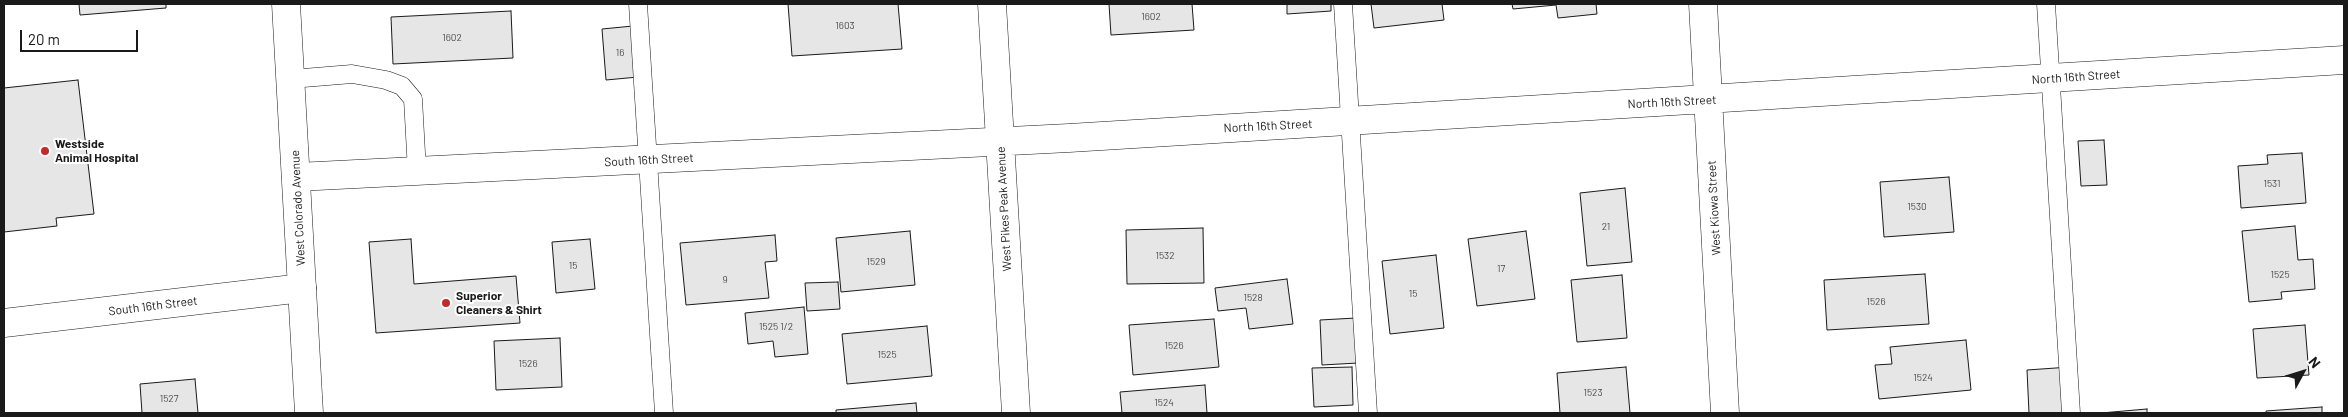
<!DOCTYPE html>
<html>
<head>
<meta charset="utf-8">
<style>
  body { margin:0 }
  #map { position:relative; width:2348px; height:417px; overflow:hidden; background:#fff; font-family:Barlow,sans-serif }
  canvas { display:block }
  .frame { position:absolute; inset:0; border:5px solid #1a1a1a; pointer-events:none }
  .north { position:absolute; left:2278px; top:347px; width:50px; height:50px; -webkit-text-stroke:4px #fff; paint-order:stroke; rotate:51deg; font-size:14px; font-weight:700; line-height:20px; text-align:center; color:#1a1a1a }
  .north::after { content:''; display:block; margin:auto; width:18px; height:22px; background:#1a1a1a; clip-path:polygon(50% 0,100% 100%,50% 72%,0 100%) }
  .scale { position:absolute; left:20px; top:30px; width:118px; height:22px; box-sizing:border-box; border:2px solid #1a1a1a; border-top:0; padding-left:6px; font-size:15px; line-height:18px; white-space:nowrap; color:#1a1a1a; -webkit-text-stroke:4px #fff; paint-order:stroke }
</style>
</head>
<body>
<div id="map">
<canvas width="2348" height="417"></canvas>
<div class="frame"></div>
<div class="north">N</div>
<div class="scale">20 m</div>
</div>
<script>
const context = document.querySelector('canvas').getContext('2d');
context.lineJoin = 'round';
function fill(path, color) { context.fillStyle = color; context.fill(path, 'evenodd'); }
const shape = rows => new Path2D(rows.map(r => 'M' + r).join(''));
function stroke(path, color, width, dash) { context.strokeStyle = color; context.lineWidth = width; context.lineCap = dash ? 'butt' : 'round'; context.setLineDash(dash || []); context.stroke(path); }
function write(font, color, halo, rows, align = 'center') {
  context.font = font + ' Barlow,sans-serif'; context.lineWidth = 4; context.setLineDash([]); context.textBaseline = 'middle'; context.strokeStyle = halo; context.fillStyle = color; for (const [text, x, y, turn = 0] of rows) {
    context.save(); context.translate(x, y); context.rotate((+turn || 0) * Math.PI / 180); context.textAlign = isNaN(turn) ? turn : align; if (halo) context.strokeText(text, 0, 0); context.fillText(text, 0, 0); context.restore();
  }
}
const building = shape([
  [79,4,166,4,166,8,80,15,79,4],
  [788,4,898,4,902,49,792,56,788,4],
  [1109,4,1192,4,1194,30,1111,35,1109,4],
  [1287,4,1331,4,1331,11,1287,14,1287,4],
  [1371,4,1442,4,1444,20,1374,28,1371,4],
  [1512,4,1596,4,1597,14,1558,18,1556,5,1513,9,1512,4],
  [511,11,513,58,393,64,391,17,511,11],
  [633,26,638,77,606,80,602,29,633,26],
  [78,80,94,214,56,218,57,226,4,232,4,88,78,80],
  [2104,140,2107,185,2081,186,2078,141,2104,140],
  [2302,153,2306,203,2241,208,2238,166,2268,164,2267,155,2302,153],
  [1949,177,1954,232,1884,237,1880,182,1949,177],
  [1625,188,1632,262,1587,266,1580,193,1625,188],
  [2295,226,2298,260,2313,259,2315,289,2281,292,2282,299,2249,302,2242,231,2295,226],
  [1203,228,1204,283,1127,284,1126,230,1203,228],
  [910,231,915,285,841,292,836,238,910,231],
  [1526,231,1535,299,1477,306,1468,239,1526,231],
  [775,235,777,261,765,262,769,298,686,305,680,243,775,235],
  [411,239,414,284,516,276,520,323,376,333,369,242,411,239],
  [590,239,595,289,556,293,552,242,590,239],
  [1436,255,1444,328,1390,334,1382,261,1436,255],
  [1925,274,1929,324,1827,330,1824,280,1925,274],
  [1622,275,1627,338,1577,342,1571,280,1622,275],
  [1287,279,1293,324,1249,329,1246,308,1218,311,1215,288,1287,279],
  [838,282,840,309,807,311,805,283,838,282],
  [804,307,808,354,775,357,773,341,748,344,745,313,804,307],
  [1356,318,1358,363,1322,365,1320,320,1356,318],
  [1214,319,1219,367,1133,375,1129,325,1214,319],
  [2305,325,2309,375,2257,378,2253,329,2305,325],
  [927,326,932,376,847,384,842,334,927,326],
  [560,338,562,387,496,390,494,341,560,338],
  [1966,340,1971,390,1879,399,1875,365,1892,364,1890,347,1966,340],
  [1352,367,1353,405,1314,407,1312,368,1352,367],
  [1626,367,1630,413,1560,413,1557,373,1626,367],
  [2070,367,2073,413,2029,413,2027,370,2070,367],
  [195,379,198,413,142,413,140,384,195,379],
  [1205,385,1207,413,1122,413,1120,392,1205,385],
  [916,403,917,413,836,413,836,410,916,403],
  [2322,407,2322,413,2266,413,2266,411,2322,407],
  [2147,409,2147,413,2101,413,2147,409]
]);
const service = shape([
  [638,4,664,413],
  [1343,4,1368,413],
  [2046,4,2071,413],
  [291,79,352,74,386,80,402,86,413,99,417,171]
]);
const minor = shape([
  [992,4,1016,413],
  [1703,4,1725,413],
  [297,177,1069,138,2344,60],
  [4,323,302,288]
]);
const primary = shape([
  [286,4,309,413]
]);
const markers = [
  [45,151,5,"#c62828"],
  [446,303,5,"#c62828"]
];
const numberNames = [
  ["1602",1151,17],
  ["1603",845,26],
  ["1602",452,38],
  ["16",620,53],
  ["1531",2272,184],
  ["1530",1917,207],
  ["21",1606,227],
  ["1532",1165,256],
  ["1529",876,262],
  ["15",573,266],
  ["17",1501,269],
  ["1525",2280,275],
  ["9",725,280],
  ["15",1413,294],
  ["1528",1253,298],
  ["1526",1876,302],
  ["1525 1/2",776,327],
  ["1526",1174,346],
  ["1525",887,355],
  ["1526",528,364],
  ["1524",1923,378],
  ["1523",1593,393],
  ["1527",169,399],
  ["1524",1164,403]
];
const streetNames = [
  ["North 16th Street",2076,77,-4],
  ["North 16th Street",1672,102,-3],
  ["North 16th Street",1268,126,-3],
  ["South 16th Street",649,160,-3],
  ["West Colorado Avenue",298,208,-93],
  ["West Kiowa Street",1714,208,-93],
  ["West Pikes Peak Avenue",1004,209,-93],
  ["South 16th Street",153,306,-7]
];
const poiNames = [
  ["Westside",55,144],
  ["Animal Hospital",55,158],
  ["Superior",456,296],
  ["Cleaners & Shirt",456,310]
];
fill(building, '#e6e6e6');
stroke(building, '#1a1a1a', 1);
stroke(service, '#1a1a1a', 19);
stroke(minor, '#1a1a1a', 29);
stroke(primary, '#1a1a1a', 29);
stroke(service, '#fff', 18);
stroke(minor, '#fff', 28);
stroke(primary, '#fff', 28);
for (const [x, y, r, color] of markers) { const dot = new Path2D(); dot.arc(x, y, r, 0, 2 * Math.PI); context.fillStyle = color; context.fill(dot); stroke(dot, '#fff', 2); }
write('10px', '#4d4d4d', null, numberNames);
write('12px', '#1a1a1a', '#fff', streetNames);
write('bold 12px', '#1a1a1a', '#fff', poiNames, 'left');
</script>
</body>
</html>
